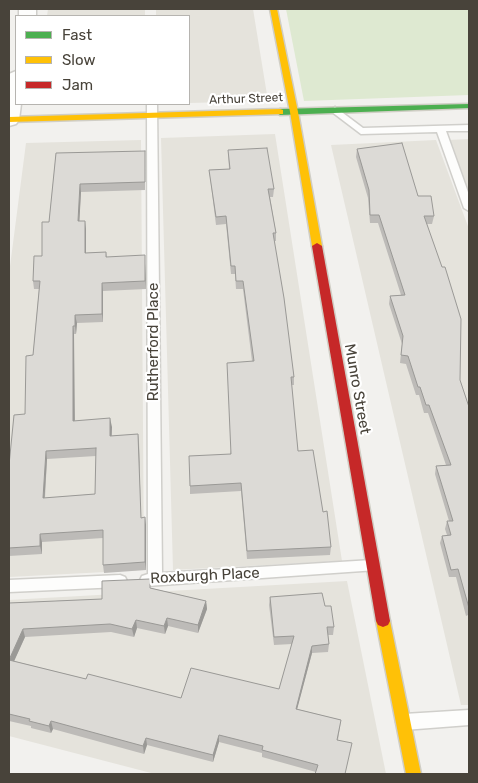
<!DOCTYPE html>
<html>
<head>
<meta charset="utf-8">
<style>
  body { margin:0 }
  #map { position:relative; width:478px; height:783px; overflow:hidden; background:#f2f1ee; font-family:Rubik,sans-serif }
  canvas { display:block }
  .frame { position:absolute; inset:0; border:10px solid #48433a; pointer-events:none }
  .legend { position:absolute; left:15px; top:15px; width:175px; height:90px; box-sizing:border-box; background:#fff; border:1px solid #b6b4b0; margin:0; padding:6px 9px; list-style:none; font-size:15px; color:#48433a }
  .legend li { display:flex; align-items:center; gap:10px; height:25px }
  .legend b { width:25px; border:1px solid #b6b4b0 }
</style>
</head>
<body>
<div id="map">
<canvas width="478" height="783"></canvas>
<div class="frame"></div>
<ul class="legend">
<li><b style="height:6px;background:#4caf50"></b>Fast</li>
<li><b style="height:6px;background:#ffc107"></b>Slow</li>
<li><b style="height:6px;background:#c62828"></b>Jam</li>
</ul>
</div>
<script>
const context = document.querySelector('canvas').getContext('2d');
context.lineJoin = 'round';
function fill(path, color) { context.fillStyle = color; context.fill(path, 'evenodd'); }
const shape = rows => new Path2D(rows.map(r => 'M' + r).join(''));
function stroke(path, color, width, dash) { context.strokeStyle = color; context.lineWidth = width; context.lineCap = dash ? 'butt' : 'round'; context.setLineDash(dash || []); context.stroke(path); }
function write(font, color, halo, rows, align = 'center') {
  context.font = font + ' Rubik,sans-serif'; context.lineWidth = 4.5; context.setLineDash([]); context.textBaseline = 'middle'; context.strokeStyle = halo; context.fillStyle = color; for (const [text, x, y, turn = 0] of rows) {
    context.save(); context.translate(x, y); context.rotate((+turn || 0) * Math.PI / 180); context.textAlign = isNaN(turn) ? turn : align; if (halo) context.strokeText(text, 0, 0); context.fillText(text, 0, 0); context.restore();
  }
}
const residential = shape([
  [48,9,145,9,145,16,47,16],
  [156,9,253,9,268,101,189,103,189,16,156,16],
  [275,134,342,561,173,570,161,138],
  [469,139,469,196,448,140],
  [141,140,144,570,9,577,9,274,26,143],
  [436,140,469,229,469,705,461,705,331,145],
  [347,581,386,774,155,774,9,736,9,600]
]);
const green = shape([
  [286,9,469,9,469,95,304,101]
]);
const lane = shape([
  [147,104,157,104,162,573,372,560,377,562,379,566,377,570,147,586,142,584,140,580,142,576,148,574,147,104],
  [335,107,363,128,469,125,469,131,446,131,469,195,469,211,464,208,437,132,361,134,332,112,330,110,335,107],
  [120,575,125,577,127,581,125,585,120,587,9,592,9,580,120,575],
  [469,710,469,725,404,730,398,727,396,722,398,717,404,714,469,710]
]);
const street = shape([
  [19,9,36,9,36,16,19,16,19,9],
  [16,71,16,104,21,104,19,120,16,124,9,126,9,74,16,71]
]);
const fast = shape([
  [469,104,469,108,280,115,276,112,280,109,469,104]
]);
const slow = shape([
  [270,9,277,9,298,112,322,246,317,249,312,246,290,112,270,9],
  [280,109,283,110,283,114,9,122,9,117,280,109],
  [383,615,388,617,390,621,421,774,406,774,376,621,378,617,383,615]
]);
const jam = shape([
  [317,243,322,246,390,621,388,625,383,627,378,625,376,621,312,246,317,243]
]);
const wall = shape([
  [357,149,418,196,434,216,432,224,427,224,460,380,469,407,469,619,468,615,466,616,456,577,449,577,440,543,442,536,447,535,445,529,447,521,449,521,435,474,436,466,446,465,428,413,424,413,419,395,416,395,406,364,400,363,402,344,389,304,390,296,401,295,378,223,370,223,368,198,356,157],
  [228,150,274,189,273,197,270,197,276,233,276,241,274,241,294,377,294,385,291,385,298,451,323,512,331,547,330,555,247,559,241,491,190,494,190,486,230,454,252,361,243,289,236,289,235,274,231,274,226,224,216,225,210,177,209,170,229,169],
  [56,153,145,159,145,190,81,192,79,221,86,229,86,253,106,252,107,257,145,263,146,289,103,291,103,322,77,323,76,334,74,334,74,421,112,427,112,436,138,434,141,518,146,525,146,570,104,573,103,565,103,538,42,542,42,554,9,556,9,465,25,414,33,355,39,289,34,289,33,281,42,256,49,222],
  [96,456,95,494,45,498,47,459],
  [151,588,206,601,207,609,198,633,168,626,165,634,137,628,134,637,111,632,25,637,14,661,86,679,181,698,279,689,292,644,274,645,269,605,270,597,325,606,334,627,333,635,328,635,329,644,328,652,312,653,297,709,341,720,338,740,316,772,262,757,262,753,219,742,213,762,147,745,144,754,53,729,51,733,31,728,31,726,9,721,9,603,102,599]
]);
const shadedWall = shape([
  [80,184,81,192,79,229,78,221],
  [85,221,86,229,86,261,85,253],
  [145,255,145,263,146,289,145,281],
  [102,283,103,291,103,322,102,314],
  [75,315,77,323,76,334,75,326],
  [73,326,74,334,75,429,73,421],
  [110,418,112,427,111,444,110,436],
  [138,434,139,442,141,525,141,518],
  [46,451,47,459,44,506,43,498],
  [145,517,146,525,146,570,145,562],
  [40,534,42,542,42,554,40,546],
  [206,601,207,609,198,633,198,625],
  [167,618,168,626,165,634,164,626],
  [136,620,137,628,134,637,132,629],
  [23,629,25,637,11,668,9,660],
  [312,646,312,653,295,717,296,709],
  [51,721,53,729,51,733,49,726],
  [219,735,219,742,213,762,213,755],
  [146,738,147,745,144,754,143,746]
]);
const building = shape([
  [402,143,418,196,431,196,434,216,424,216,442,267,445,267,461,319,460,380,469,407,469,608,458,569,451,570,442,536,451,535,447,521,453,521,436,466,451,465,429,405,426,405,420,387,418,387,408,356,401,355,403,336,390,296,405,295,379,215,370,215,369,190,357,149,402,143],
  [267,148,274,189,268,189,276,233,273,233,284,298,294,377,291,377,298,451,313,450,323,512,327,511,331,547,247,551,241,483,190,486,189,456,231,454,227,363,254,361,243,281,236,281,235,266,231,266,226,216,216,217,209,170,230,169,228,150,267,148],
  [145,151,145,182,80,184,78,221,85,221,85,253,106,252,106,257,145,255,145,281,102,283,102,314,75,315,75,326,73,326,73,421,110,418,110,436,138,434,141,518,145,517,145,562,103,565,103,530,40,534,40,546,9,548,9,465,14,415,25,414,26,356,33,355,40,281,33,281,34,256,42,256,42,222,49,222,56,153,145,151],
  [96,448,95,494,43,498,46,451,96,448],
  [150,579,150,588,206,601,198,625,167,618,164,626,136,620,132,629,110,624,23,629,9,660,86,679,88,674,181,698,191,668,279,689,294,636,274,637,270,597,322,593,325,606,331,606,334,627,327,627,329,644,312,646,296,709,341,720,337,740,352,743,345,774,315,774,318,765,262,750,263,746,219,735,213,755,146,738,143,746,51,721,49,726,29,721,30,719,9,714,9,603,102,599,102,581,150,579]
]);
const farStreetnames = [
  ["Arthur Street",246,99,-2]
];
const streetNames = [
  ["Rutherford Place",154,342,-90],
  ["Munro Street",357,389,80],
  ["Roxburgh Place",205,576,-3]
];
fill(residential, '#e5e3dc');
fill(green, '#dee9d1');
stroke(lane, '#d0cfcb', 3);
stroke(street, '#d0cfcb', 3);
stroke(fast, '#d0cec5', 3);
stroke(slow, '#d0cec5', 3);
stroke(jam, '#d0cec5', 3);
fill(lane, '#fdfdfc');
fill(street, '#fdfdfc');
fill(fast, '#4caf50');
fill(slow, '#ffc107');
fill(jam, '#c62828');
fill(wall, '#bdbbb8');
fill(shadedWall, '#9a9996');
fill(building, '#dcdad6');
stroke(building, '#9a9996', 1);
write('12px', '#48433a', '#fff', farStreetnames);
write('15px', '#48433a', '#fff', streetNames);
</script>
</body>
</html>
